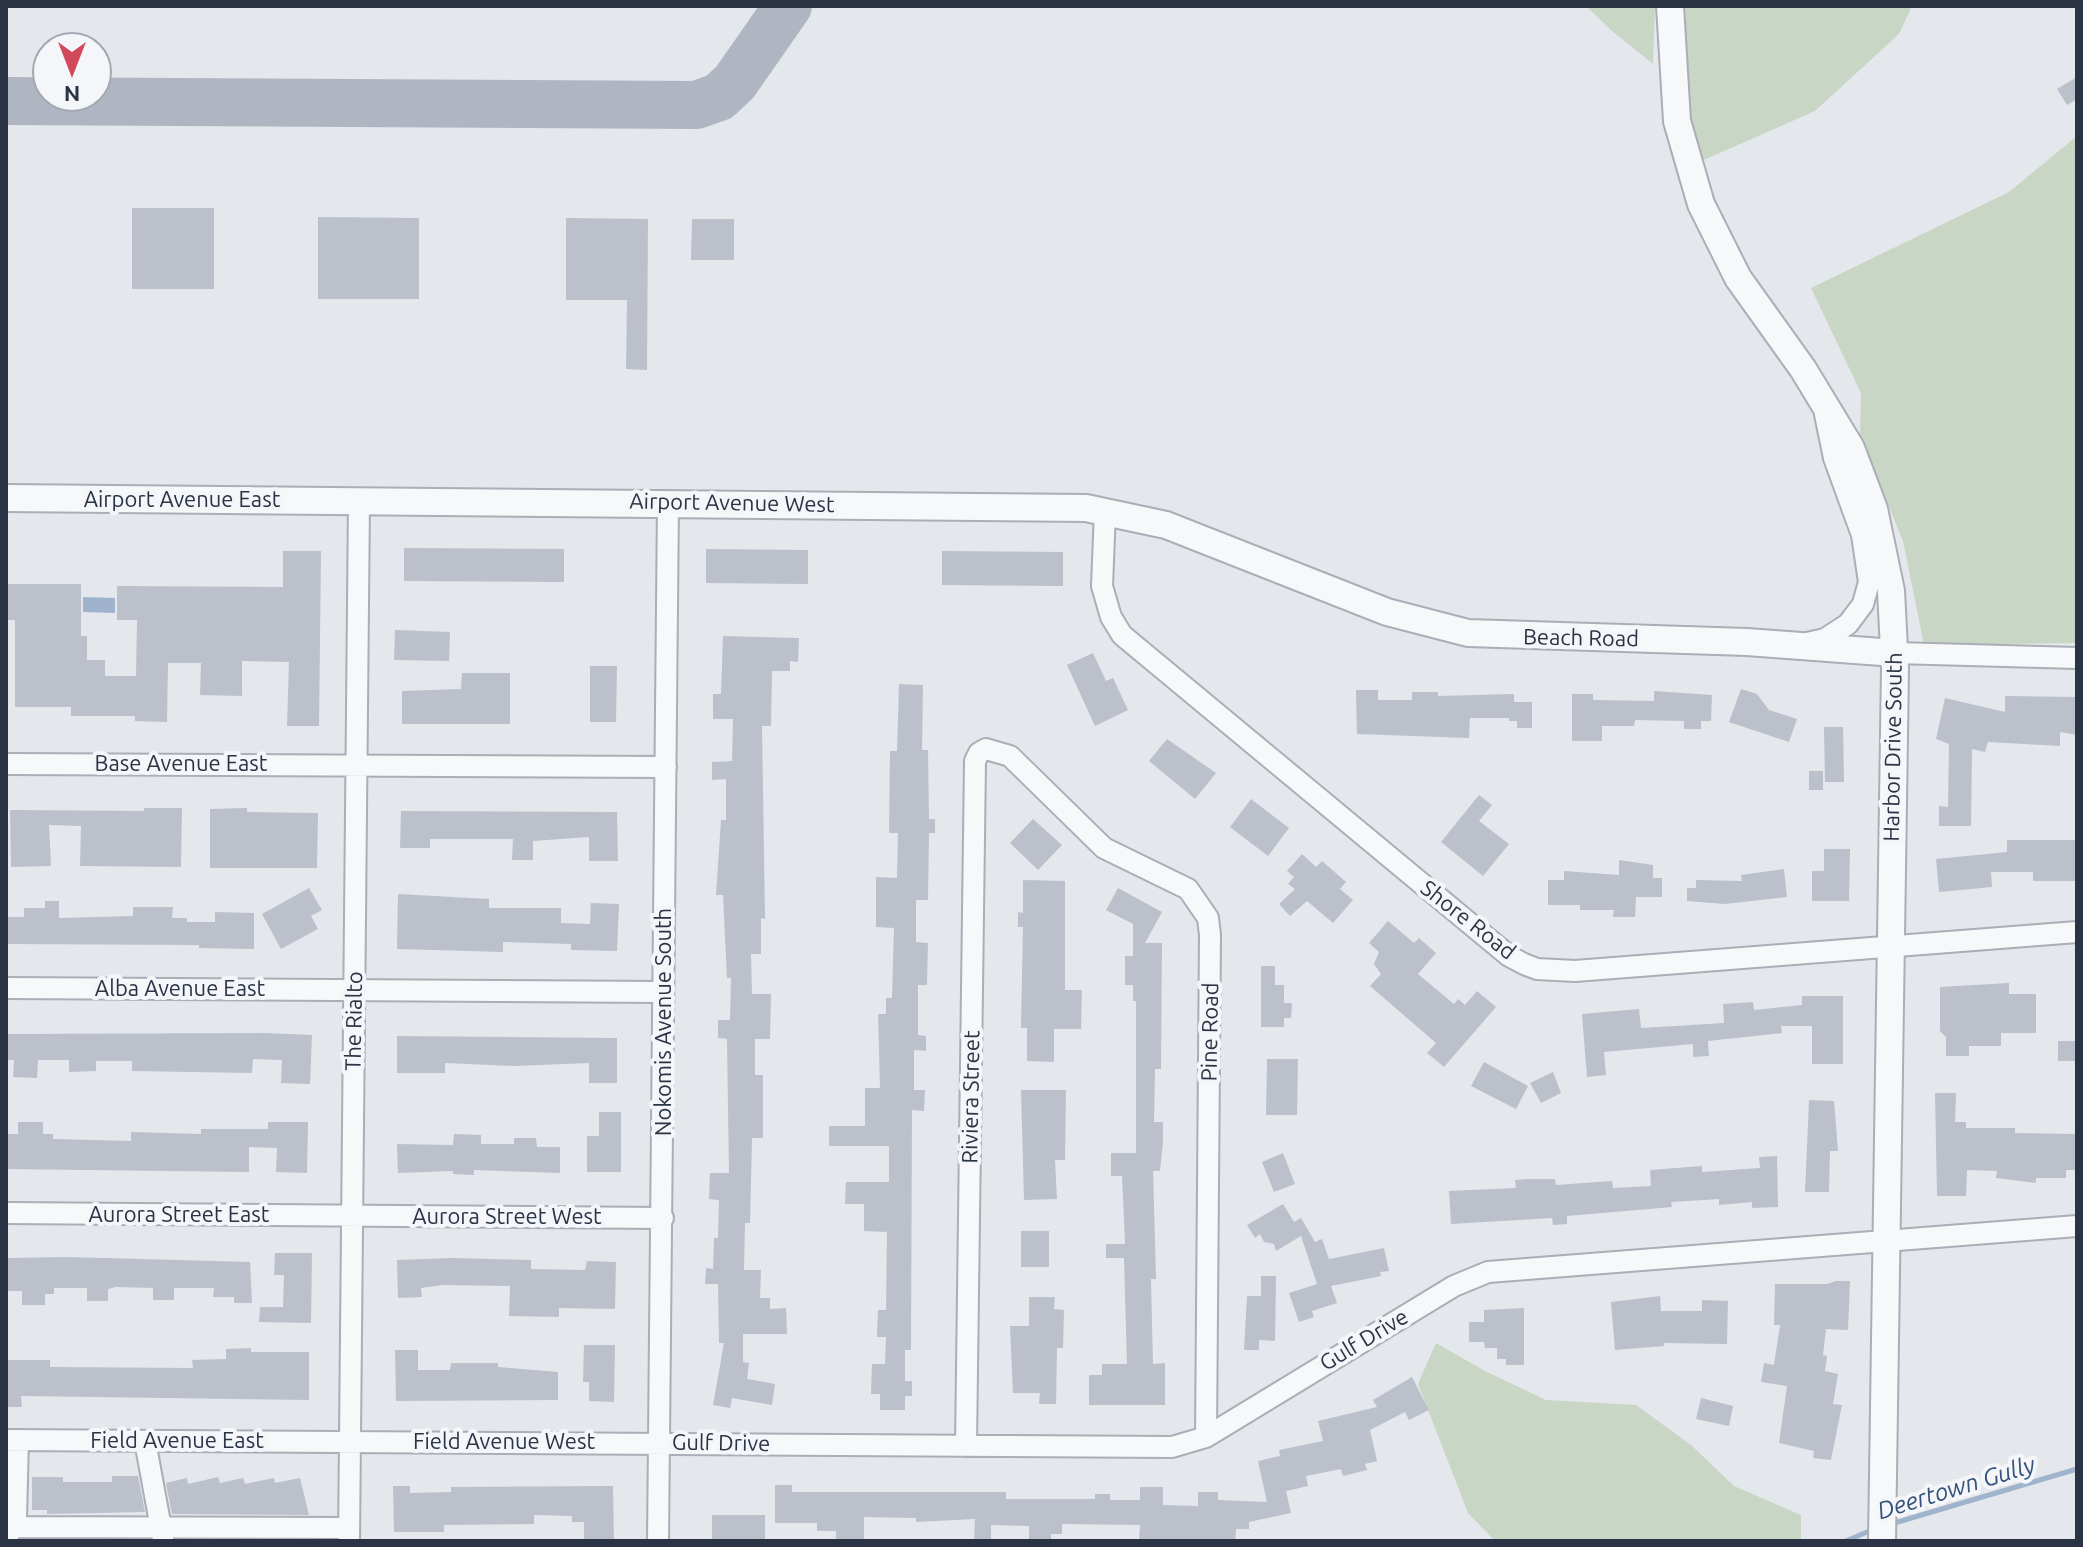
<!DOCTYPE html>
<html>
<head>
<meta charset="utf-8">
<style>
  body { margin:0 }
  #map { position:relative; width:2083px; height:1547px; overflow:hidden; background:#e4e7ec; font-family:Ubuntu,sans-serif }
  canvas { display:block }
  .frame { position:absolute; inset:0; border:8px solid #2b3445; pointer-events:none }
  .north { position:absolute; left:32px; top:32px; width:80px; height:80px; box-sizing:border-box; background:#f4f6f9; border:2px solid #a4a8b1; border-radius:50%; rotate:180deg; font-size:22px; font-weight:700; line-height:32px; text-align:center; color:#2b3445 }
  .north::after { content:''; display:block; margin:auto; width:28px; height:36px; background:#d1495b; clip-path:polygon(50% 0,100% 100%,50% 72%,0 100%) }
</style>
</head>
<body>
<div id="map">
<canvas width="2083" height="1547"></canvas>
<div class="frame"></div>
<div class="north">N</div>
</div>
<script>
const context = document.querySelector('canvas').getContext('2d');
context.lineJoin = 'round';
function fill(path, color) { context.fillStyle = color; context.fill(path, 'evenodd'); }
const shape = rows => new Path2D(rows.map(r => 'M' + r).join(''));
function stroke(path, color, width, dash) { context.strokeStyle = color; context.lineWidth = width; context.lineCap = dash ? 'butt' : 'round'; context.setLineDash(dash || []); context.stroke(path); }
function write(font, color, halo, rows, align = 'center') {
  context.font = font + ' Ubuntu,sans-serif'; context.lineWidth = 8; context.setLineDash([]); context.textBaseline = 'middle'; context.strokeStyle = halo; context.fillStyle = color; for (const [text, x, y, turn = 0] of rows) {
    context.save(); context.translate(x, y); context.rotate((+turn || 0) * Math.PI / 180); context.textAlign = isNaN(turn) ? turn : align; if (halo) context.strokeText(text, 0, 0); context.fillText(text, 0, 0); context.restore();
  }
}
const green = shape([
  [1586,6,1655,6,1653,64,1612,31],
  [1680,6,1912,6,1899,34,1815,111,1697,163,1690,137],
  [2077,136,2077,643,1924,645,1903,541,1860,435,1861,393,1811,288,2009,192],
  [1436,1343,1485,1371,1546,1400,1636,1405,1691,1445,1734,1486,1801,1515,1801,1541,1495,1541,1468,1513,1418,1384]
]);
const water = shape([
  [83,597,115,598,115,613,83,612]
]);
const stream = shape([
  [1891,1524,2077,1469],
  [1846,1541,1874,1529]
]);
const taxiway = shape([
  [6,101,696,105,719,97,735,82,788,6]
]);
const building = shape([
  [2077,77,2077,99,2067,105,2057,89],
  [132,208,214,208,214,289,132,289],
  [318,217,419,218,419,299,318,299],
  [566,218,648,219,647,370,626,369,627,300,566,300],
  [692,219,734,219,734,260,691,260],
  [404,548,564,549,564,582,404,581],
  [706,549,808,550,808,584,706,583],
  [283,551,321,551,319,726,287,726,289,662,242,661,242,696,200,695,201,663,168,663,167,722,135,721,135,716,71,716,71,707,15,707,15,620,6,620,6,584,81,584,81,636,87,636,87,660,105,660,105,676,136,676,137,620,117,620,117,586,283,587],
  [942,551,1063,552,1063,586,942,585],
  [395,630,450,632,449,661,394,660],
  [723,636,799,638,798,662,790,661,790,671,772,671,771,726,762,726,765,919,761,918,761,954,751,954,752,994,771,994,770,1039,755,1039,755,1075,763,1075,763,1138,752,1138,750,1223,745,1223,744,1270,761,1270,760,1298,770,1298,770,1309,786,1308,787,1334,743,1334,743,1362,749,1363,747,1379,775,1384,772,1405,732,1398,730,1408,713,1405,724,1343,719,1343,718,1284,705,1284,706,1268,713,1269,714,1238,718,1238,719,1200,709,1199,710,1173,729,1173,727,1039,718,1038,718,1020,730,1020,731,978,727,978,723,895,716,895,721,820,726,820,726,779,712,780,712,762,732,761,733,719,713,719,713,694,721,694],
  [1093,653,1106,681,1113,678,1128,710,1095,726,1067,665],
  [590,666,617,666,616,722,590,722],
  [462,673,510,673,510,724,402,724,402,691,461,689],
  [899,684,923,685,922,750,928,750,929,819,935,819,935,833,929,833,928,900,916,900,916,942,928,943,927,985,918,985,918,1035,926,1036,926,1051,914,1050,914,1090,925,1090,924,1111,912,1110,911,1350,905,1350,905,1381,912,1381,912,1396,905,1396,905,1410,880,1410,880,1394,871,1394,872,1364,885,1364,886,1337,877,1337,878,1310,886,1310,887,1232,864,1231,864,1204,845,1204,846,1182,889,1182,889,1146,829,1146,829,1126,865,1126,865,1088,880,1088,878,1014,886,1014,886,998,892,998,894,928,876,927,876,877,897,878,898,833,889,833,890,751,897,751],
  [1741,689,1757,694,1769,710,1797,719,1789,742,1729,722],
  [1356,690,1378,690,1378,700,1412,700,1412,692,1438,692,1438,696,1514,694,1514,702,1532,702,1532,728,1517,728,1517,721,1509,721,1509,718,1470,718,1469,738,1357,734],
  [1654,691,1712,695,1711,721,1701,721,1701,729,1684,729,1684,721,1635,720,1634,726,1602,726,1602,741,1572,741,1572,694,1593,694,1593,700,1654,701],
  [2005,696,2077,697,2077,735,2060,732,2060,746,1988,742,1985,752,1972,749,1971,826,1939,826,1939,806,1948,807,1949,744,1936,739,1945,698,2005,712],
  [1824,727,1843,727,1844,782,1825,782],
  [1167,739,1216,773,1195,799,1149,761],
  [1809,771,1823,771,1823,790,1809,790],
  [1479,795,1492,805,1479,821,1509,844,1483,876,1441,842],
  [1251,799,1289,828,1268,856,1230,827],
  [144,808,182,808,181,867,80,866,81,826,49,825,51,866,11,867,10,810,144,811],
  [247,808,247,812,318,813,317,868,210,868,210,809],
  [401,811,617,812,618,861,589,861,589,837,533,841,533,860,512,860,513,839,430,839,430,848,400,848],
  [1033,819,1062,845,1038,870,1010,843],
  [2007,840,2077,840,2077,881,2033,881,2033,872,1991,872,1992,887,1939,892,1936,859,2007,852],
  [1824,849,1850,849,1849,901,1812,901,1812,871,1824,871],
  [1302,854,1316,867,1322,861,1346,882,1340,889,1353,900,1333,923,1307,901,1290,916,1279,904,1295,889,1288,884,1294,877,1287,871],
  [1619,860,1653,865,1653,878,1662,878,1662,897,1636,897,1635,917,1613,917,1614,910,1580,910,1580,905,1548,905,1548,880,1564,880,1564,871,1619,875],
  [1784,869,1787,897,1725,904,1687,901,1687,888,1696,888,1696,880,1742,881,1741,875],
  [1023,880,1065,881,1065,990,1082,990,1081,1029,1054,1029,1054,1062,1027,1061,1027,1028,1021,1028,1023,927,1018,927,1018,912,1023,913],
  [309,888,322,910,311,916,318,929,281,949,262,914],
  [1118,888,1162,912,1145,943,1162,943,1161,1069,1155,1069,1154,1122,1163,1122,1163,1142,1160,1171,1153,1171,1156,1279,1151,1279,1153,1364,1165,1363,1165,1405,1089,1405,1089,1375,1102,1375,1102,1364,1127,1364,1124,1258,1106,1258,1106,1244,1125,1244,1122,1176,1111,1176,1111,1153,1136,1153,1136,1001,1133,1001,1133,985,1125,985,1125,956,1133,956,1133,924,1106,910],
  [398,894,489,899,489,908,561,908,561,923,590,924,591,903,619,904,617,951,571,950,571,944,503,942,503,952,397,949],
  [45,901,59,901,59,918,133,916,133,907,173,907,172,918,187,918,187,922,215,922,215,912,254,913,254,949,199,948,199,945,6,944,6,917,24,917,24,908,45,908],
  [1388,921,1414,943,1419,938,1436,953,1418,974,1454,1004,1458,999,1465,1005,1477,991,1496,1007,1444,1067,1427,1053,1436,1043,1370,986,1381,974,1374,964,1379,952,1369,943],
  [1261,966,1275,966,1275,985,1284,985,1284,1003,1292,1003,1291,1018,1284,1018,1284,1027,1261,1027],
  [2009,983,2009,994,2036,994,2036,1033,2001,1033,2001,1046,1969,1046,1969,1056,1946,1056,1946,1037,1940,1031,1940,987],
  [1802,996,1843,996,1843,1064,1812,1064,1812,1026,1781,1026,1782,1033,1708,1041,1709,1056,1693,1057,1693,1044,1604,1052,1606,1075,1587,1077,1582,1014,1639,1009,1641,1028,1724,1023,1723,1004,1753,1002,1754,1010,1802,1005],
  [265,1033,312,1035,310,1084,281,1083,282,1060,253,1059,252,1073,132,1071,132,1061,96,1061,96,1071,69,1072,69,1060,38,1060,37,1078,13,1077,14,1060,6,1060,6,1034],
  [397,1036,617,1038,617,1083,589,1083,589,1063,514,1066,445,1063,445,1073,397,1073],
  [2058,1041,2077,1041,2077,1061,2058,1061],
  [1267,1059,1298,1059,1297,1115,1266,1115],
  [1484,1062,1528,1086,1516,1109,1471,1086],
  [1553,1072,1561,1093,1541,1103,1530,1083],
  [1021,1090,1066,1090,1065,1160,1055,1160,1057,1199,1024,1200],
  [1935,1093,1956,1093,1955,1122,1966,1122,1966,1128,2015,1128,2015,1133,2077,1134,2077,1170,2066,1170,2066,1178,2036,1178,2036,1183,1996,1178,1997,1171,1967,1170,1966,1196,1937,1196],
  [1809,1100,1834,1101,1838,1151,1830,1151,1829,1192,1805,1192],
  [599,1112,621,1112,621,1172,587,1172,587,1136,599,1136],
  [18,1122,43,1122,43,1134,53,1134,53,1139,131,1141,131,1132,201,1134,201,1129,268,1129,268,1122,308,1122,307,1173,276,1172,277,1148,249,1147,249,1172,6,1169,6,1134,18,1134],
  [454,1134,481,1135,481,1144,514,1144,514,1138,536,1138,537,1147,560,1147,560,1173,474,1170,474,1175,453,1174,453,1171,398,1173,397,1144,453,1145],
  [1283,1153,1295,1184,1274,1192,1262,1162],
  [1777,1156,1778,1207,1752,1208,1752,1202,1719,1205,1719,1199,1671,1202,1672,1207,1567,1216,1567,1224,1553,1225,1552,1218,1451,1224,1449,1191,1516,1188,1515,1180,1529,1179,1555,1179,1556,1185,1612,1181,1613,1188,1651,1186,1650,1170,1702,1166,1702,1172,1760,1168,1759,1157],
  [1283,1204,1294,1222,1301,1218,1315,1242,1322,1239,1329,1259,1384,1248,1389,1271,1380,1272,1381,1276,1331,1286,1337,1303,1312,1311,1314,1317,1299,1322,1289,1293,1317,1284,1301,1236,1276,1251,1274,1244,1264,1242,1260,1234,1255,1238,1247,1225],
  [1021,1231,1049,1231,1049,1267,1021,1267],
  [275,1253,312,1253,311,1323,259,1322,260,1307,283,1307,284,1275,274,1275],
  [68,1257,250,1262,252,1303,234,1303,234,1297,213,1297,214,1288,174,1288,174,1300,153,1300,153,1288,116,1287,108,1289,108,1301,87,1301,87,1288,54,1288,54,1294,45,1294,45,1305,22,1305,22,1291,6,1291,6,1258],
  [452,1258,531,1260,531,1269,585,1270,587,1261,616,1262,615,1309,559,1308,559,1317,509,1316,510,1286,443,1285,421,1288,422,1297,398,1298,397,1260],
  [1261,1276,1276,1276,1275,1341,1259,1340,1259,1350,1244,1350,1247,1296,1261,1296],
  [1836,1281,1850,1281,1848,1330,1826,1329,1823,1355,1827,1356,1825,1371,1838,1374,1833,1404,1842,1405,1831,1460,1813,1458,1814,1451,1779,1443,1787,1386,1761,1382,1764,1363,1774,1365,1780,1325,1774,1325,1775,1284,1827,1284],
  [1660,1296,1661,1311,1702,1311,1702,1300,1728,1301,1727,1344,1664,1343,1664,1346,1615,1350,1611,1302],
  [1029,1297,1055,1297,1054,1309,1064,1310,1063,1348,1057,1348,1056,1404,1039,1404,1040,1393,1013,1393,1010,1326,1029,1326],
  [1524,1308,1524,1365,1506,1365,1506,1359,1497,1359,1497,1348,1485,1348,1484,1342,1469,1342,1469,1322,1484,1322,1484,1310],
  [584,1345,615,1345,614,1402,589,1401,589,1382,583,1382],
  [251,1348,251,1352,309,1352,309,1400,21,1396,22,1407,6,1407,6,1360,50,1360,50,1367,193,1368,192,1360,226,1359,226,1349],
  [395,1350,418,1350,418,1370,450,1370,451,1363,498,1363,498,1367,558,1372,558,1400,396,1401],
  [1412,1377,1429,1410,1409,1420,1405,1412,1370,1430,1377,1461,1365,1464,1367,1470,1343,1476,1341,1469,1306,1476,1308,1486,1286,1491,1291,1513,1249,1522,1249,1529,1236,1529,1235,1541,1139,1541,1140,1525,1062,1524,1062,1534,1051,1534,1051,1541,1029,1541,1029,1526,991,1525,991,1541,974,1541,975,1519,916,1522,916,1518,864,1517,864,1540,836,1540,836,1531,817,1531,817,1523,775,1523,775,1485,792,1485,792,1492,1006,1492,1006,1499,1095,1499,1095,1494,1110,1494,1110,1500,1140,1500,1140,1487,1163,1487,1163,1505,1198,1506,1198,1492,1218,1492,1218,1500,1267,1502,1258,1461,1280,1456,1279,1450,1323,1441,1318,1421,1377,1407,1373,1400],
  [1701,1398,1733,1406,1729,1426,1696,1419],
  [112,1476,138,1476,145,1512,47,1514,47,1510,32,1510,32,1477,63,1477,63,1482,112,1482],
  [218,1477,220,1483,243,1478,245,1484,274,1478,275,1483,300,1478,309,1515,172,1514,166,1483,187,1478,188,1484],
  [393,1486,410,1486,410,1493,451,1492,451,1487,613,1486,614,1541,584,1541,584,1522,572,1522,572,1516,534,1515,534,1524,444,1525,444,1532,394,1532],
  [712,1515,765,1515,765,1541,712,1541]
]);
const minor = shape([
  [1105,510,1102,586,1111,617,1122,635,1509,956,1524,964,1537,969,1575,971,2077,932],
  [1807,643,1825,639,1848,624,1863,604,1869,582,1862,535,1834,458,1825,414],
  [1895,653,2077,658],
  [6,764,666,767],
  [6,988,663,992],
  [6,1213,663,1218],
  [6,1440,1172,1447,1206,1437,1454,1286,1488,1272,2077,1226],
  [145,1441,163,1539],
  [966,1446,975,761,979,753,986,749,1010,756,1104,848,1188,889,1208,918,1210,935,1206,1437],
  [6,1527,349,1528],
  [7,1538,16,1519,18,1440],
  [349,1541,359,501],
  [658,1541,668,502]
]);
const tertiary = shape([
  [1670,6,1677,121,1701,204,1738,278,1803,369,1851,448,1874,509,1891,591,1895,668,1882,1541],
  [6,498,1086,508,1166,525,1387,612,1468,633,1747,642,1895,653]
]);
const streetNames = [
  ["Airport Avenue East",182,500],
  ["Airport Avenue West",732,503,1],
  ["Beach Road",1581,638,1],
  ["Harbor Drive South",1893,747,-89],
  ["Base Avenue East",181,764],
  ["Shore Road",1468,920,38],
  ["Alba Avenue East",180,989],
  ["The Rialto",354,1021,-89],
  ["Nokomis Avenue South",664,1022,-90],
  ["Pine Road",1210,1032,-89],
  ["Riviera Street",971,1097,-89],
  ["Aurora Street East",179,1215],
  ["Aurora Street West",507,1217],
  ["Gulf Drive",1364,1340,-31],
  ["Field Avenue East",177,1441],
  ["Field Avenue West",504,1442],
  ["Gulf Drive",721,1443,1]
];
const waterNames = [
  ["Deertown Gully",1956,1488,-17]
];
fill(green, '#c9d6c5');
fill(water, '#9fb4cc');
stroke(stream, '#9fb4cc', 5);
stroke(taxiway, '#b0b6c1', 48);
fill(building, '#bbc0ca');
stroke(minor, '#a9aeb7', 24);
stroke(tertiary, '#a9aeb7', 30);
stroke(minor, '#f7f8fa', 20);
stroke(tertiary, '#f7f8fa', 26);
write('22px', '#2b3445', '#f4f6f9', streetNames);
write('italic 24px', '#34527a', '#f4f6f9', waterNames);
</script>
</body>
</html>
